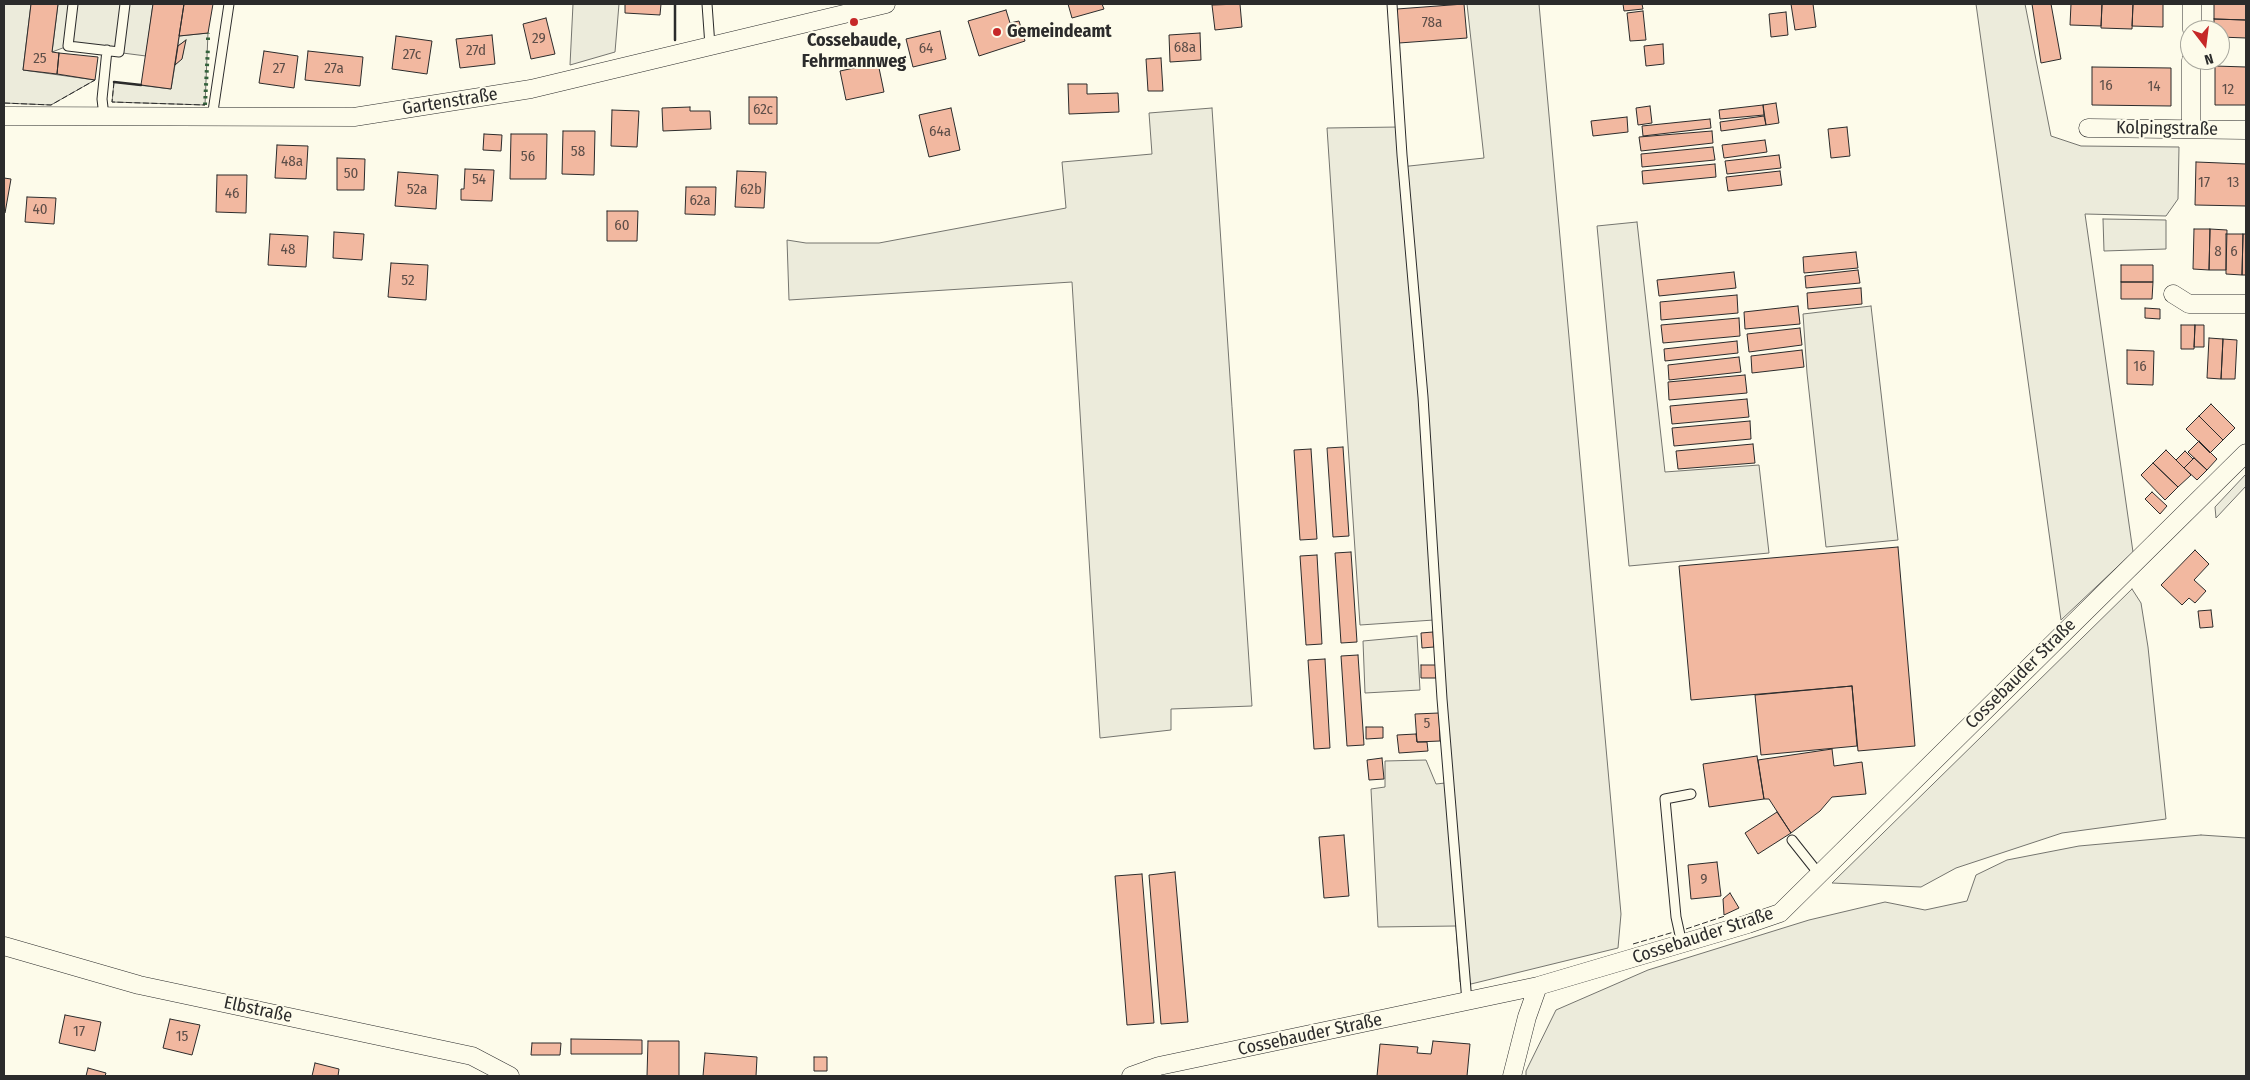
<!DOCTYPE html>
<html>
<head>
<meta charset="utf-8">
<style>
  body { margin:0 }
  #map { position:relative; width:2250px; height:1080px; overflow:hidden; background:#fdfbea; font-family:"Fira Sans Condensed",sans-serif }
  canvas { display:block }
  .frame { position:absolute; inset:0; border:5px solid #2b2b2b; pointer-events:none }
  .north { position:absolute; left:2180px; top:20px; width:50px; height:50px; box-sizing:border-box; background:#fdfbea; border:1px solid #a9a89e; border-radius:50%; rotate:165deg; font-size:14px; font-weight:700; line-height:20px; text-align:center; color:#2b2b2b }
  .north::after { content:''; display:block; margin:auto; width:18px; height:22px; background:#c62828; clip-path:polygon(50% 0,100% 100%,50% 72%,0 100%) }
</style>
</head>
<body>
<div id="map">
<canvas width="2250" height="1080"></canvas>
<div class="frame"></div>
<div class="north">N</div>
</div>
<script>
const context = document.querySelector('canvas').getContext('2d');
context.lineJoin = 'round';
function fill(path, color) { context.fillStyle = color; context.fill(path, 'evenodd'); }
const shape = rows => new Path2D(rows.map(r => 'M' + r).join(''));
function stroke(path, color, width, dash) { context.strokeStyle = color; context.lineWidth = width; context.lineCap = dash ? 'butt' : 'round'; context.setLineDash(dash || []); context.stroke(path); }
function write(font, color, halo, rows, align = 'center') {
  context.font = font + ' "Fira Sans Condensed",sans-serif'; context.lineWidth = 4; context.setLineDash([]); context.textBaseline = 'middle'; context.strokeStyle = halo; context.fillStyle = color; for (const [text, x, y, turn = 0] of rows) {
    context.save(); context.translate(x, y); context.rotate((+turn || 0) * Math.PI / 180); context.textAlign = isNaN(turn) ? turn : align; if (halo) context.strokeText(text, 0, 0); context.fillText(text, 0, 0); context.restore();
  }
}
const green = shape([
  [4,4,31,4,23,70,95,80,51,105,4,103,4,4],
  [58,4,153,4,146,56,68,46,52,52,58,4],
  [573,4,619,4,615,52,570,65,573,4],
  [1467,4,1539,4,1621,914,1618,948,1471,984,1468,980,1460,982,1456,926,1378,927,1371,789,1385,787,1385,761,1426,760,1436,784,1445,783,1434,620,1360,625,1327,128,1399,127,1400,167,1484,158,1467,4],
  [1976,4,2025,4,2051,136,2081,146,2179,147,2178,199,2166,216,2085,214,2133,552,2061,620,1976,4],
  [208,33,205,105,112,102,114,82,171,89,175,65,182,58,185,41,178,46,179,36,208,33],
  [1212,108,1252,706,1171,709,1171,730,1100,738,1072,282,789,300,787,240,806,243,879,243,1066,208,1062,162,1152,154,1149,113,1212,108],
  [2103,219,2166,220,2166,249,2104,251,2103,219],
  [1637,222,1665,472,1759,465,1769,553,1629,566,1597,226,1637,222],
  [1871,306,1898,540,1826,547,1807,373,1803,314,1871,306],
  [2246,474,2246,486,2216,518,2215,507,2246,474],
  [2132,589,2141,603,2148,647,2166,819,2062,833,1956,868,1921,887,1832,883,2132,589],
  [1417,636,1420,690,1365,693,1363,641,1417,636],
  [2201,835,2246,838,2246,1076,1526,1076,1526,1071,1556,1010,1648,970,1809,920,1885,902,1925,910,1967,901,1976,875,2007,860,2079,846,2201,835]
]);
const building = shape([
  [31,4,58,4,52,52,59,53,57,74,23,70,31,4],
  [153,4,184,4,171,89,141,85,153,4],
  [184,4,213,4,208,33,179,36,184,4],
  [625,4,661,4,660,15,625,13,625,4],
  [1068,4,1102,4,1104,9,1072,18,1068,4],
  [1240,4,1242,27,1215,30,1212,5,1240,4],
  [1464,4,1467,38,1399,43,1397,9,1464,4],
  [1623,4,1642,4,1643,9,1624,11,1623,4],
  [1791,4,1813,4,1816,27,1795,30,1791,4],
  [2032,4,2051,4,2061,59,2041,63,2032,4],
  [2071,4,2102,4,2101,26,2070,25,2071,4],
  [2102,4,2133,4,2132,29,2101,28,2102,4],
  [2133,4,2163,4,2163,27,2132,26,2133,4],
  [2214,4,2246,4,2246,20,2214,19,2214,4],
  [1006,10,1010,23,1019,21,1025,41,979,56,968,21,1006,10],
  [1643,11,1646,40,1630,41,1627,13,1643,11],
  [1786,12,1788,35,1771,37,1769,14,1786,12],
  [546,18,555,54,531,59,523,24,546,18],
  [2214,19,2246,20,2246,38,2220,37,2220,30,2214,30,2214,19],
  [940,31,946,59,913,67,906,39,940,31],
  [1200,33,1201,60,1170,62,1169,35,1200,33],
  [492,35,495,64,460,68,456,39,492,35],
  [396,36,432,41,427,74,392,69,396,36],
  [186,40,182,59,175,65,178,46,186,40],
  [1663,44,1664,64,1646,66,1644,46,1663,44],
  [264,51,298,56,294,88,259,83,264,51],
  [308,51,363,57,360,86,305,80,308,51],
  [59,53,98,57,95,80,57,74,59,53],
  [1161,58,1163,91,1148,91,1146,59,1161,58],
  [878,63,884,92,846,100,840,71,878,63],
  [2215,66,2246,67,2246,105,2215,105,2215,66],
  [2092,67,2171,68,2171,106,2092,105,2092,67],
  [1068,84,1087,84,1087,94,1118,93,1119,112,1069,114,1068,84],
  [749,97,777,97,777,124,749,124,749,97],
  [1776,103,1779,123,1766,125,1763,105,1776,103],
  [1763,105,1764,115,1720,119,1719,110,1763,105],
  [1650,106,1652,123,1638,125,1636,108,1650,106],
  [690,107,690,111,710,111,711,129,663,131,662,108,690,107],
  [951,108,960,150,929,157,919,115,951,108],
  [612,110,639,111,637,147,611,146,612,110],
  [1764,116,1766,125,1721,131,1720,122,1764,116],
  [1627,117,1628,132,1593,136,1591,121,1627,117],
  [1710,119,1711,128,1643,136,1642,126,1710,119],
  [1847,127,1850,156,1831,158,1828,129,1847,127],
  [563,131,595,131,594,175,562,174,563,131],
  [1712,131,1713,143,1641,151,1639,137,1712,131],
  [484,134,502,135,501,151,483,150,484,134],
  [511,134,547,134,546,179,510,179,511,134],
  [1765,140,1767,152,1724,158,1722,145,1765,140],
  [277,145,308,146,306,179,275,178,277,145],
  [1713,147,1715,160,1642,167,1641,154,1713,147],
  [1779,155,1781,168,1727,174,1725,161,1779,155],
  [337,158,365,159,364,190,337,190,337,158],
  [2196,162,2246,164,2246,206,2195,205,2196,162],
  [1715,164,1716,177,1643,184,1642,171,1715,164],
  [465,169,494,170,492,201,461,200,461,189,464,189,465,169],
  [737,171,766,172,764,208,735,207,737,171],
  [1780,171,1782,185,1728,191,1726,177,1780,171],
  [398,172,438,175,436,209,395,206,398,172],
  [217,175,247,175,246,213,216,212,217,175],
  [4,178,11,179,5,213,4,213,4,178],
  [686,187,716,187,715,215,685,214,686,187],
  [27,197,56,198,54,224,25,222,27,197],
  [607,211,638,211,637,241,607,241,607,211],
  [2194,229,2210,229,2209,270,2193,269,2194,229],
  [2210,229,2227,230,2226,270,2209,270,2210,229],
  [334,232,364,234,362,260,333,258,334,232],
  [270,234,308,236,306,267,268,265,270,234],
  [2226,234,2243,234,2242,275,2226,274,2226,234],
  [2243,234,2246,234,2246,275,2242,275,2243,234],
  [1856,252,1858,268,1804,273,1803,257,1856,252],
  [391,263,428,265,426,300,388,297,391,263],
  [2121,265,2153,265,2153,282,2121,282,2121,265],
  [1858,270,1860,283,1806,288,1805,276,1858,270],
  [1734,272,1736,288,1659,296,1657,280,1734,272],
  [2121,282,2153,282,2152,299,2121,299,2121,282],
  [1861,288,1862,304,1808,309,1807,293,1861,288],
  [1737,295,1738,313,1661,320,1660,302,1737,295],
  [1798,306,1800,324,1745,329,1744,312,1798,306],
  [2145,308,2160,309,2160,319,2145,318,2145,308],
  [1739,318,1740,336,1663,343,1661,325,1739,318],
  [2181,325,2195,325,2194,349,2181,349,2181,325],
  [2195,325,2204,325,2204,347,2194,347,2195,325],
  [1800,328,1802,345,1749,352,1747,334,1800,328],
  [2209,338,2223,339,2221,379,2207,378,2209,338],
  [2223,339,2237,340,2235,379,2221,379,2223,339],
  [1737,341,1738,353,1665,361,1664,349,1737,341],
  [1802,350,1804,367,1752,373,1751,356,1802,350],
  [2127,350,2154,351,2153,385,2127,384,2127,350],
  [1739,357,1741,372,1669,380,1668,365,1739,357],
  [1745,375,1747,393,1669,400,1668,382,1745,375],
  [1747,399,1749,417,1672,424,1670,406,1747,399],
  [2211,404,2235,428,2223,440,2199,416,2211,404],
  [2199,416,2223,440,2210,453,2186,429,2199,416],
  [1750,421,1751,439,1674,446,1672,428,1750,421],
  [2199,441,2217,459,2207,470,2188,452,2199,441],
  [1753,444,1755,463,1678,469,1676,451,1753,444],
  [1343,447,1349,536,1333,537,1327,448,1343,447],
  [1311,449,1317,539,1300,540,1294,450,1311,449],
  [2166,450,2191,475,2178,487,2153,463,2166,450],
  [2185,451,2193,459,2184,468,2176,460,2185,451],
  [2194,458,2207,470,2197,480,2184,468,2194,458],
  [2153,463,2178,487,2165,500,2141,475,2153,463],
  [2152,492,2167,506,2160,514,2145,499,2152,492],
  [1898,547,1915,746,1858,751,1852,686,1691,700,1679,566,1898,547],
  [2195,550,2209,564,2194,580,2206,591,2195,603,2189,598,2182,605,2161,585,2195,550],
  [1351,552,1357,642,1341,643,1335,553,1351,552],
  [1317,555,1322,644,1306,645,1300,556,1317,555],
  [2211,610,2213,627,2200,628,2198,611,2211,610],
  [1433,632,1434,647,1422,648,1421,633,1433,632],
  [1358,655,1364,745,1347,746,1341,656,1358,655],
  [1325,659,1330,748,1314,749,1308,660,1325,659],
  [1421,665,1436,665,1436,678,1421,678,1421,665],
  [1852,686,1857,746,1761,755,1755,695,1852,686],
  [1439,713,1440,741,1417,742,1415,714,1439,713],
  [1366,727,1383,727,1383,738,1366,739,1366,727],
  [1416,734,1417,742,1427,742,1428,751,1399,753,1397,735,1416,734],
  [1832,749,1834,766,1862,762,1866,794,1832,797,1820,811,1791,833,1769,799,1764,799,1758,760,1832,749],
  [1757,756,1764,799,1709,807,1703,764,1757,756],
  [1382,758,1384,779,1369,780,1367,760,1382,758],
  [1777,812,1791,833,1758,854,1745,833,1777,812],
  [1344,835,1349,896,1324,898,1319,837,1344,835],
  [1717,862,1721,896,1691,899,1688,865,1717,862],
  [1175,872,1188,1022,1161,1024,1149,875,1175,872],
  [1142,874,1154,1023,1127,1025,1115,876,1142,874],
  [1730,893,1739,908,1724,915,1723,899,1730,893],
  [65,1015,101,1022,95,1051,59,1043,65,1015],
  [170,1019,200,1025,192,1055,163,1048,170,1019],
  [571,1039,642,1040,642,1054,571,1054,571,1039],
  [648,1041,679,1041,679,1076,647,1076,648,1041],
  [1433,1041,1470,1044,1467,1076,1377,1076,1380,1044,1418,1047,1417,1053,1431,1054,1433,1041],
  [532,1043,561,1043,560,1055,531,1055,532,1043],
  [705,1053,757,1057,756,1076,703,1076,705,1053],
  [814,1057,827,1057,827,1071,814,1071,814,1057],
  [315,1063,339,1069,338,1076,312,1076,315,1063],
  [88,1068,106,1073,105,1076,86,1076,88,1068]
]);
const lane = shape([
  [73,4,68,46,119,52,125,4],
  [707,4,710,46],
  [1392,4,1402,155,1423,397,1442,699,1467,1002],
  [104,116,102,99,107,50],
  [212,118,229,4],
  [1792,840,1819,874],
  [1682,944,1676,917,1665,799,1691,794]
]);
const street = shape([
  [2192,30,2192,4],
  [4,116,354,117,531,89,886,4],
  [2088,128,2246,130],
  [2191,129,2191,60],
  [2173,294,2189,304,2246,304],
  [4,946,139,985,472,1056,510,1076],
  [1131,1076,1159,1066,1538,986,1748,924,1780,913,2246,453],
  [1512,1076,1527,1017,1538,986]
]);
const hedge = shape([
  [208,40,208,33],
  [205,105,208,47]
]);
const fence = shape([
  [114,82,112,102,205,105],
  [4,103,51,105,95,80],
  [1686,929,1725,916],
  [1633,944,1674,932]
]);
const wall = shape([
  [675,40,675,4],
  [114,82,141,85]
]);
const markers = [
  [854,22,5,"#c62828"],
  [997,32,5,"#c62828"]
];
const numberNames = [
  ["78a",1432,23],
  ["29",539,39],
  ["68a",1185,48],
  ["64",926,49],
  ["27d",476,51],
  ["27c",412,55],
  ["25",40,59],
  ["27",279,69],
  ["27a",334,69],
  ["16",2106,86],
  ["14",2154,87],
  ["12",2228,90],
  ["62c",763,110],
  ["64a",940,132],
  ["58",578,152],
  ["56",528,157],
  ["48a",292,162],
  ["50",351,174],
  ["54",479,180],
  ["17",2204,183],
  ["13",2233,183],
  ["52a",417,190],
  ["62b",751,190],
  ["46",232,194],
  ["62a",700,201],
  ["40",40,210],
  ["60",622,226],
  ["48",288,250],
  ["8",2218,252],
  ["6",2234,252],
  ["52",408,281],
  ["16",2140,367],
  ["5",1427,724],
  ["9",1704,880],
  ["17",79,1032],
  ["15",182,1037]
];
const poiNames = [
  ["Gemeindeamt",1007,32],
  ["Cossebaude,",854,41,"center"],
  ["Fehrmannweg",854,62,"center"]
];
const streetNames = [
  ["Gartenstraße",450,102,-9],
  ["Kolpingstraße",2167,129,1],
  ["Cossebauder Straße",2021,674,-45],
  ["Cossebauder Straße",1703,936,-18],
  ["Elbstraße",258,1010,12],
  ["Cossebauder Straße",1310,1035,-12]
];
fill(green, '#ecebdb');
stroke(green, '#74746e', 1);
fill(building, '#f2b8a0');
stroke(building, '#2b2b2b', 1);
stroke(lane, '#2b2b2b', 11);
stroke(street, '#2b2b2b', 19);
stroke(lane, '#fdfbea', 9);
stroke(street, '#fdfbea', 18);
stroke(hedge, '#34623c', 4, [2.5, 4]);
stroke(fence, '#2b2b2b', 1, [6, 2.5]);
stroke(wall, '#2b2b2b', 2.5);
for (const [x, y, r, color] of markers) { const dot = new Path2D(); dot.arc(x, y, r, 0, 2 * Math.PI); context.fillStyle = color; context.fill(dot); stroke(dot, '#fdfbea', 2); }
write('15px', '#5d4e48', null, numberNames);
write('bold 18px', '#2b2b2b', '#fdfbea', poiNames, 'left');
write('18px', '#2b2b2b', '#fdfbea', streetNames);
</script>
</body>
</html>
